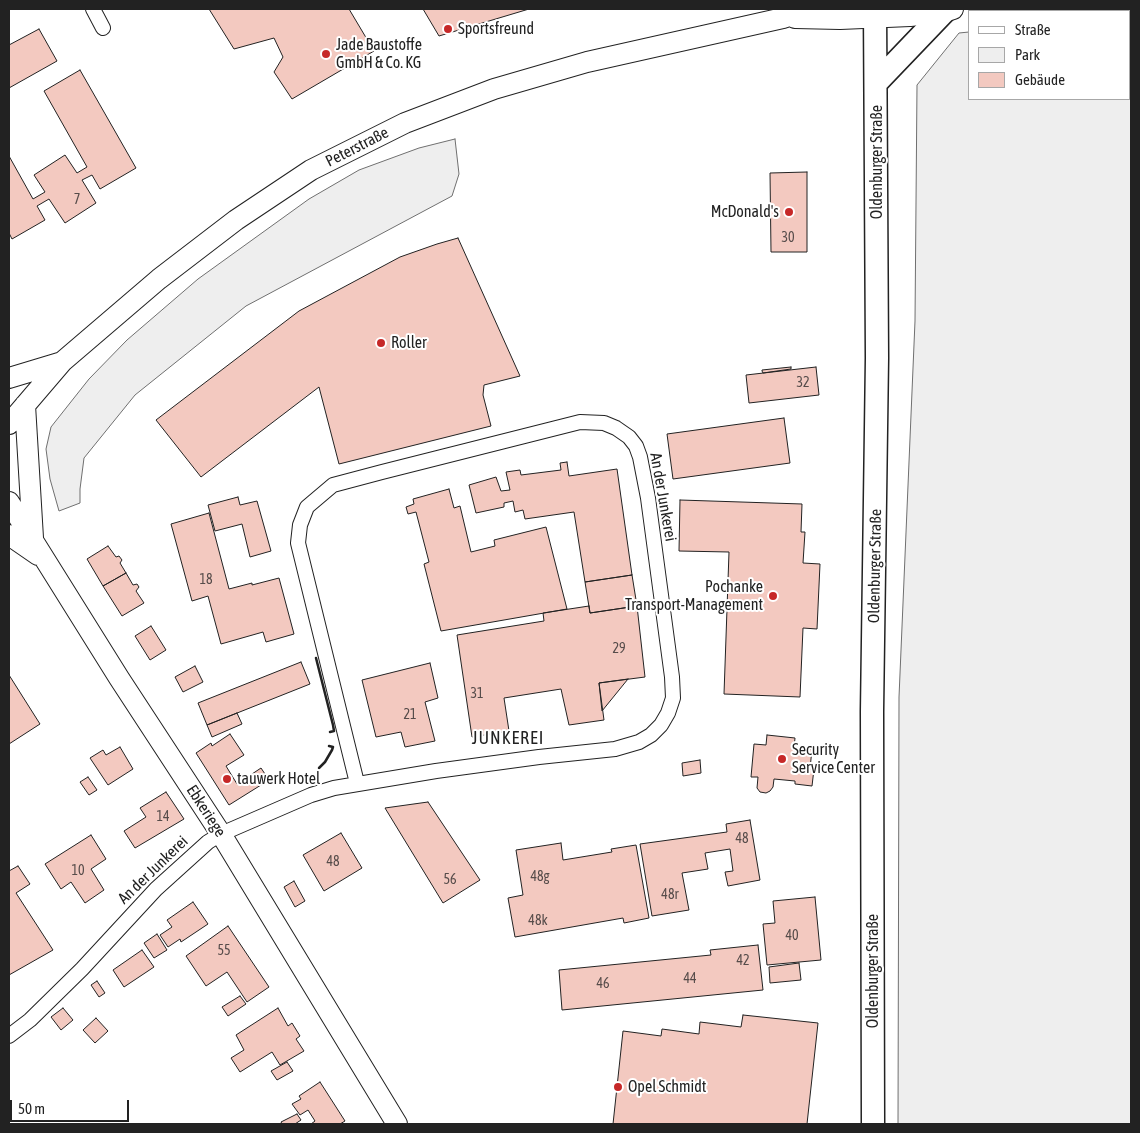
<!DOCTYPE html>
<html>
<head>
<meta charset="utf-8">
<style>
  body { margin:0 }
  #map { position:relative; width:1140px; height:1133px; overflow:hidden; background:#fff; font-family:"Asap Condensed",sans-serif }
  canvas { display:block }
  .frame { position:absolute; inset:0; border:10px solid #222; pointer-events:none }
  .legend { position:absolute; left:968px; top:10px; width:162px; height:90px; box-sizing:border-box; background:#fff; border:1px solid #a7a7a7; margin:0; padding:6px 9px; list-style:none; font-size:15px; color:#222 }
  .legend li { display:flex; align-items:center; gap:10px; height:25px }
  .legend b { width:25px; border:1px solid #a7a7a7 }
  .scale { position:absolute; left:10px; top:1100px; width:119px; height:22px; box-sizing:border-box; border:2px solid #222; border-top:0; padding-left:6px; font-size:15px; line-height:18px; white-space:nowrap; color:#222; -webkit-text-stroke:4px #fff; paint-order:stroke }
</style>
</head>
<body>
<div id="map">
<canvas width="1140" height="1133"></canvas>
<div class="frame"></div>
<ul class="legend">
<li><b style="height:6px;background:#fff"></b>Straße</li>
<li><b style="height:14px;background:#eee"></b>Park</li>
<li><b style="height:14px;background:#f3c9c0"></b>Gebäude</li>
</ul>
<div class="scale">50 m</div>
</div>
<script>
const context = document.querySelector('canvas').getContext('2d');
context.lineJoin = 'round';
function fill(path, color) { context.fillStyle = color; context.fill(path, 'evenodd'); }
const shape = rows => new Path2D(rows.map(r => 'M' + r).join(''));
function stroke(path, color, width, dash) { context.strokeStyle = color; context.lineWidth = width; context.lineCap = dash ? 'butt' : 'round'; context.setLineDash(dash || []); context.stroke(path); }
function write(font, color, halo, rows, align = 'center') {
  context.font = font + ' "Asap Condensed",sans-serif'; context.lineWidth = 4; context.setLineDash([]); context.textBaseline = 'middle'; context.strokeStyle = halo; context.fillStyle = color; for (const [text, x, y, turn = 0] of rows) {
    context.save(); context.translate(x, y); context.rotate((+turn || 0) * Math.PI / 180); context.textAlign = isNaN(turn) ? turn : align; if (halo) context.strokeText(text, 0, 0); context.fillText(text, 0, 0); context.restore();
  }
}
const green = shape([
  [1129,15,1131,15,1131,1124,898,1124,899,697,915,321,917,85,959,33,969,32,969,99,1129,99,1129,15],
  [455,139,459,174,452,196,246,306,135,395,84,458,80,489,80,503,59,511,50,479,46,449,51,427,89,379,127,340,198,279,309,199,359,170,419,148,455,139]
]);
const building = shape([
  [209,9,349,9,374,51,292,99,274,72,283,57,274,38,234,49,209,9],
  [423,9,529,9,439,36,423,9],
  [39,29,57,61,9,88,9,45,39,29],
  [80,70,136,168,100,189,92,175,82,180,96,203,65,223,49,199,37,206,45,220,12,239,9,233,9,156,33,199,45,192,34,175,65,155,77,173,87,167,44,91,80,70],
  [807,172,807,252,771,252,770,173,807,172],
  [458,238,520,376,484,385,483,395,491,426,339,464,319,387,201,477,156,420,299,311,400,257,437,244,458,238],
  [791,367,791,369,763,373,762,371,762,370,791,367],
  [816,367,819,395,749,403,746,375,816,367],
  [784,418,790,463,673,479,667,434,784,418],
  [567,462,569,476,617,469,632,575,585,582,574,512,525,519,523,510,515,512,513,501,504,503,504,507,476,513,469,485,496,477,501,491,510,490,506,472,520,470,521,475,561,470,560,463,567,462],
  [449,489,454,508,460,506,471,552,495,546,494,540,546,527,567,609,441,631,424,564,429,562,416,512,408,514,406,507,414,504,413,499,449,489],
  [238,497,240,505,257,501,271,551,250,557,242,524,215,531,208,505,238,497],
  [680,500,802,504,801,532,805,532,803,563,820,564,817,629,803,628,800,697,724,694,729,552,679,551,680,500],
  [209,513,229,589,252,583,252,585,279,578,294,634,266,642,263,632,221,644,208,596,192,601,171,524,209,513],
  [108,546,116,557,119,556,122,560,120,563,126,573,103,586,87,559,108,546],
  [126,573,133,585,137,584,139,587,136,591,144,603,122,616,103,586,126,573],
  [632,575,637,606,590,613,585,582,632,575],
  [589,606,590,613,637,606,645,677,599,683,604,720,569,725,561,689,504,698,509,731,472,737,457,635,544,621,543,613,589,606],
  [151,626,166,650,150,660,135,636,151,626],
  [301,662,310,684,207,725,198,703,301,662],
  [430,663,438,698,425,702,435,741,405,747,401,732,376,737,362,680,430,663],
  [195,666,203,682,183,692,175,677,195,666],
  [9,675,40,724,9,744,9,675],
  [628,679,602,711,599,683,628,679],
  [237,713,242,724,212,737,207,725,237,713],
  [230,734,244,755,226,766,237,784,261,768,269,780,229,805,196,753,211,743,212,746,230,734],
  [767,735,795,738,794,748,812,749,810,769,814,769,812,786,795,784,795,781,774,779,773,787,770,791,766,793,760,792,757,788,758,777,751,777,754,744,766,745,767,735],
  [120,747,133,769,108,785,90,758,103,750,106,755,120,747],
  [700,760,701,773,683,776,682,763,700,760],
  [88,777,97,790,89,795,80,782,88,777],
  [166,792,184,819,135,848,124,831,146,817,140,808,166,792],
  [428,802,480,880,443,903,385,808,428,802],
  [750,820,760,880,728,886,725,872,733,871,730,849,705,853,708,869,682,873,689,910,652,916,640,844,727,832,726,824,750,820],
  [341,833,362,868,324,891,303,855,341,833],
  [91,835,106,859,91,869,104,890,85,903,71,882,61,889,45,864,91,835],
  [561,843,563,860,612,852,611,849,636,845,649,918,624,923,623,918,515,937,508,898,523,895,516,850,561,843],
  [18,866,30,884,16,893,53,950,9,975,9,871,18,866],
  [294,881,305,901,295,907,284,887,294,881],
  [815,897,821,960,767,965,763,924,775,923,773,901,815,897],
  [193,902,208,924,181,942,180,939,168,947,160,935,172,927,167,920,193,902],
  [228,926,269,987,247,1002,227,972,206,986,186,956,228,926],
  [157,934,167,950,154,958,144,943,157,934],
  [758,945,763,990,562,1010,559,970,711,955,710,950,758,945],
  [142,950,154,967,124,987,113,970,142,950],
  [799,963,801,980,770,983,769,967,799,963],
  [97,981,105,993,99,997,91,985,97,981],
  [240,996,246,1004,228,1016,222,1007,240,996],
  [63,1008,73,1020,61,1030,51,1017,63,1008],
  [278,1008,288,1026,292,1023,300,1036,296,1039,304,1051,280,1065,272,1052,240,1072,231,1058,244,1050,236,1035,278,1008],
  [743,1015,818,1023,807,1124,613,1124,623,1031,661,1036,662,1029,699,1034,700,1022,741,1027,743,1015],
  [96,1018,108,1031,95,1043,83,1030,96,1018],
  [287,1062,293,1071,277,1080,271,1071,287,1062],
  [320,1082,345,1121,340,1124,311,1124,315,1121,308,1110,300,1115,292,1104,301,1099,299,1096,320,1082],
  [297,1114,301,1120,295,1124,282,1124,281,1122,297,1114]
]);
const street = shape([
  [93,9,103,28],
  [9,1036,30,1020,82,969,156,889,208,842,221,834,311,795,334,788,436,771,539,757,615,749,639,742,651,735,661,725,668,713,673,698,672,677,648,498,640,457,636,446,629,437,616,428,604,423,580,422,382,472,333,485,307,507,300,525,298,543,357,783]
]);
const secondary = shape([
  [795,18,840,19,910,16,944,12,953,9],
  [9,378,62,362],
  [25,405,33,538],
  [9,424,62,362,159,279,236,220,311,170,405,123,494,89,587,62,783,18,811,9],
  [9,502,119,678,221,834,397,1124],
  [9,535,38,555]
]);
const primary = shape([
  [877,82,944,12],
  [873,1124,872,711,877,358,875,9]
]);
const wall = shape([
  [316,658,333,725,334,731,330,732],
  [319,768,325,762,332,750,333,747,329,746]
]);
const markers = [
  [448,29,5,"#c62828"],
  [326,54,5,"#c62828"],
  [789,212,5,"#c62828"],
  [381,343,5,"#c62828"],
  [773,596,5,"#c62828"],
  [782,759,5,"#c62828"],
  [227,779,5,"#c62828"],
  [618,1087,5,"#c62828"]
];
const numberNames = [
  ["7",77,200],
  ["30",788,238],
  ["32",803,383],
  ["18",206,580],
  ["29",619,649],
  ["31",477,694],
  ["21",410,715],
  ["14",163,817],
  ["48",742,839],
  ["48",333,862],
  ["10",78,871],
  ["48g",540,877],
  ["56",450,880],
  ["48r",670,895],
  ["48k",538,921],
  ["40",792,936],
  ["55",224,951],
  ["42",743,961],
  ["44",690,979],
  ["46",603,984]
];
const poiNames = [
  ["Sportsfreund",458,29],
  ["Jade Baustoffe",336,45],
  ["GmbH & Co. KG",336,63],
  ["McDonald's",779,212,"right"],
  ["Roller",391,343],
  ["Pochanke",763,587,"right"],
  ["Transport-Management",763,605,"right"],
  ["Security",792,750],
  ["Service Center",792,768],
  ["tauwerk Hotel",237,779],
  ["Opel Schmidt",628,1087]
];
const streetNames = [
  ["Peterstraße",357,147,-27],
  ["Oldenburger Straße",877,162,-90],
  ["An der Junkerei",663,497,80],
  ["Oldenburger Straße",875,566,-89],
  ["Ebkeriege",206,811,57],
  ["An der Junkerei",153,870,-44],
  ["Oldenburger Straße",873,971,-90]
];
const neighbourhoodNames = [
  ["JUNKEREI",508,738]
];
fill(green, '#eee');
stroke(green, '#6f6f6f', 1);
fill(building, '#f3c9c0');
stroke(building, '#222', 1);
stroke(street, '#222', 16);
stroke(secondary, '#222', 22);
stroke(primary, '#222', 25);
stroke(street, '#fff', 14);
stroke(secondary, '#fff', 20);
stroke(primary, '#fff', 22);
stroke(wall, '#222', 2.5);
for (const [x, y, r, color] of markers) { const dot = new Path2D(); dot.arc(x, y, r, 0, 2 * Math.PI); context.fillStyle = color; context.fill(dot); stroke(dot, '#fff', 2); }
write('14px', '#564c4a', null, numberNames);
write('16px', '#222', '#fff', poiNames, 'left');
write('16px', '#222', '#fff', streetNames);
context.letterSpacing = '1px';
write('18px', '#222', '#fff', neighbourhoodNames);
context.letterSpacing = '0px';
</script>
</body>
</html>
